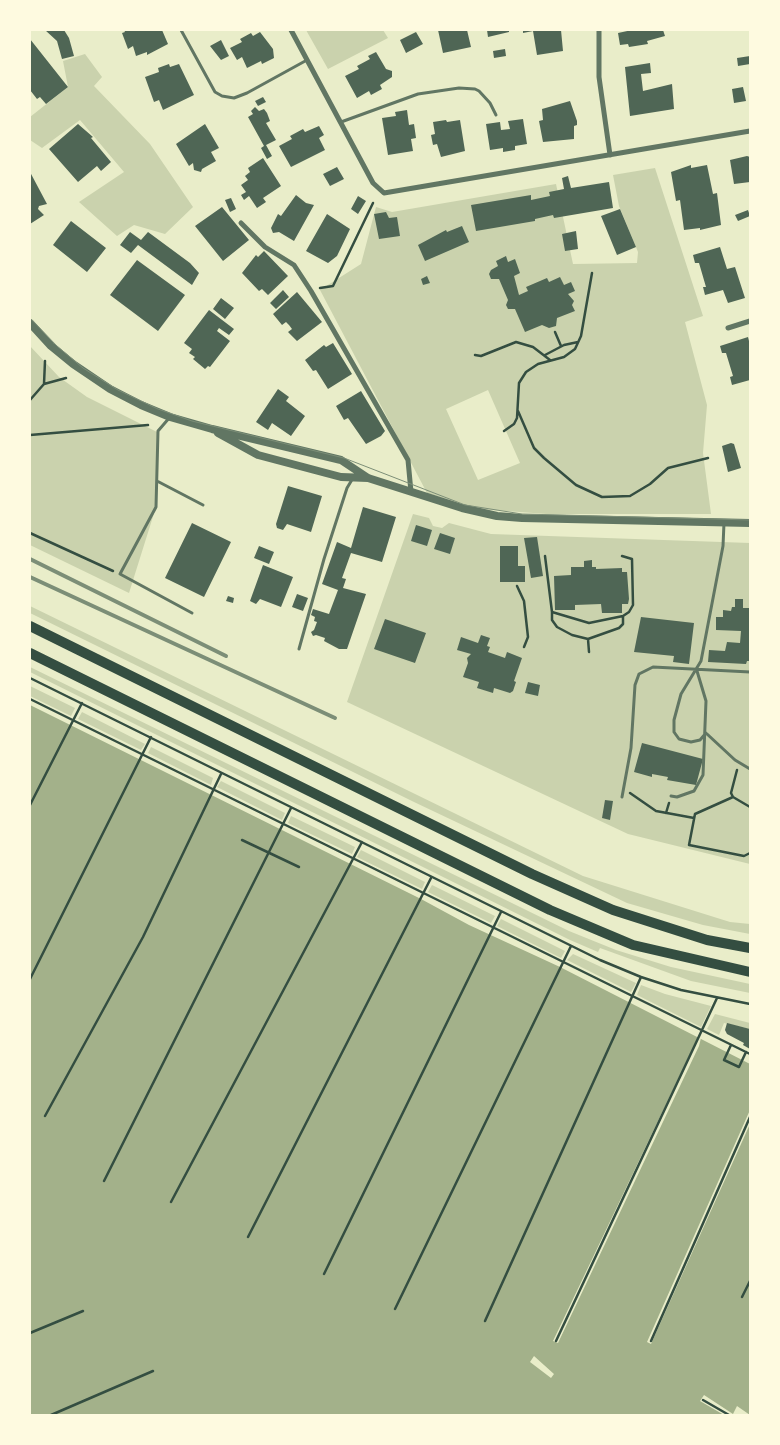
<!DOCTYPE html>
<html>
<head>
<meta charset="utf-8">
<style>
  body { margin:0 }
  #map { position:relative; width:780px; height:1445px; overflow:hidden; background:#e9edc9; font-family:Rubik,sans-serif }
  canvas { display:block }
  .frame { position:absolute; inset:0; border:31px solid #fefae0; pointer-events:none }
</style>
</head>
<body>
<div id="map">
<canvas width="780" height="1445"></canvas>
<div class="frame"></div>
</div>
<script>
const context = document.querySelector('canvas').getContext('2d');
context.lineJoin = 'round';
function fill(path, color) { context.fillStyle = color; context.fill(path, 'evenodd'); }
const shape = rows => new Path2D(rows.map(r => 'M' + r).join(''));
function stroke(path, color, width, dash) { context.strokeStyle = color; context.lineWidth = width; context.lineCap = dash ? 'butt' : 'round'; context.setLineDash(dash || []); context.stroke(path); }
const green = shape([
  [306,30,383,30,388,38,328,69],
  [85,54,102,77,94,86,150,144,193,207,165,234,134,225,117,236,79,202,124,172,80,120,42,148,30,140,30,117,68,87,63,61],
  [655,168,703,316,685,322,707,405,703,453,711,514,547,514,478,509,427,493,320,290,361,264,376,207,392,212,556,184,573,264,637,263,638,252,619,206,613,175],
  [488,390,520,463,478,480,446,409],
  [30,346,59,377,87,397,157,432,156,507,129,593,30,545],
  [413,514,429,518,433,526,442,528,449,523,491,534,750,543,750,864,628,834,347,702],
  [30,606,583,876,730,922,750,924,750,934,703,925,627,903,414,802,30,613],
  [30,667,569,931,616,950,671,967,750,984,750,993,691,981,600,948,598,952,570,940,30,672],
  [30,686,75,708,71,716,30,696],
  [82,712,145,744,141,750,78,719],
  [151,747,213,778,211,785,148,753],
  [221,781,285,813,282,820,217,787],
  [291,816,355,847,352,854,288,823],
  [361,850,425,882,422,889,357,857],
  [432,885,495,916,491,923,428,892],
  [501,919,565,951,561,958,497,926],
  [573,954,636,983,631,992,567,960],
  [641,985,665,994,711,1006,701,1027,637,995],
  [715,1014,750,1023,750,1029,724,1023,719,1035,707,1029]
]);
const water = shape([
  [30,705,421,899,469,925,560,967,750,1064,750,1415,30,1415]
]);
const pier = shape([
  [698,1037,701,1038,699,1046,558,1343,553,1341],
  [750,1110,750,1124,651,1344,647,1342],
  [534,1356,554,1374,551,1378,530,1362],
  [704,1395,733,1414,737,1406,750,1415,724,1415,700,1401]
]);
const building = shape([
  [45,30,64,30,69,38,74,56,62,59,57,41],
  [124,30,162,30,168,44,147,55,147,52,136,56,133,46,128,49,122,33,125,32],
  [438,30,467,30,471,47,443,53],
  [487,30,509,30,509,32,488,37],
  [523,30,561,30,563,51,537,55,533,31,523,33],
  [632,30,663,30,665,36,647,41,648,44,629,47,628,44,620,45,618,33],
  [260,32,273,49,274,58,262,64,261,61,247,68,242,57,237,60,230,48,242,42,240,39,251,33,253,36],
  [416,32,423,44,406,53,400,40],
  [30,39,68,87,46,104,40,97,37,99,30,90],
  [221,40,229,56,221,60,210,46],
  [505,49,506,56,494,58,493,51],
  [376,52,386,69,392,71,392,77,380,85,382,89,371,95,369,91,357,98,345,76,359,69,357,66,370,59,368,56],
  [750,56,750,64,738,66,737,58],
  [650,63,651,73,641,74,643,91,672,84,674,109,630,116,625,67],
  [169,64,170,67,179,64,194,95,163,110,159,100,154,102,145,77,159,72,158,68],
  [743,87,746,101,734,103,732,89],
  [263,97,266,102,258,106,255,101],
  [570,101,577,121,577,125,574,126,574,139,543,142,539,121,543,120,542,109],
  [255,107,259,111,264,109,267,113,270,121,266,123,276,140,266,145,272,156,267,159,261,148,264,146,248,117,253,114,251,111],
  [407,110,409,125,414,124,416,138,411,139,413,151,388,155,382,118,396,116,395,112],
  [523,119,527,144,515,146,515,150,503,152,503,148,490,150,486,124,500,122,501,130,510,129,508,121],
  [446,120,447,122,460,120,465,151,441,157,437,144,433,145,431,135,435,134,433,122],
  [78,124,93,137,91,138,111,162,101,171,97,166,78,182,49,149],
  [205,124,219,148,211,152,216,161,202,169,201,172,194,170,193,163,189,166,176,144],
  [319,126,324,135,319,138,325,150,291,167,279,146,292,139,290,136,303,129,305,132],
  [747,156,750,157,750,182,734,184,730,160],
  [263,158,281,186,263,198,266,202,257,208,249,196,244,200,241,195,246,192,241,185,248,180,245,176,250,172,248,168],
  [691,165,691,168,707,165,713,194,717,193,721,225,700,230,700,228,684,230,680,200,676,201,671,172],
  [337,167,344,179,330,186,323,174],
  [30,172,47,204,39,206,38,209,44,215,30,224],
  [568,176,571,188,609,182,613,208,554,218,553,215,535,219,535,221,476,231,471,205,531,195,531,200,550,196,549,192,564,189,562,178],
  [296,195,306,203,314,205,294,241,279,232,273,233,271,228,278,214,281,216],
  [358,196,366,201,358,214,351,209],
  [231,198,236,209,230,212,225,200],
  [222,207,249,240,223,261,195,226],
  [620,209,636,247,617,255,601,216],
  [748,210,750,216,738,221,735,215],
  [386,212,389,218,397,217,400,236,379,239,374,214],
  [327,214,350,229,337,256,328,263,306,251],
  [71,221,106,248,87,272,53,245],
  [462,226,469,242,425,261,418,245,446,230,447,232],
  [576,231,578,249,565,251,562,234],
  [130,232,141,240,148,232,190,263,199,273,192,285,138,245,131,253,120,245],
  [720,247,727,269,735,267,745,298,728,303,723,290,705,295,703,287,706,287,699,263,695,263,693,255],
  [264,251,288,276,268,295,262,289,259,291,242,273,256,255,258,257],
  [506,256,508,262,515,259,520,273,514,276,519,295,528,291,526,287,547,278,549,282,560,277,564,285,571,282,575,291,568,294,574,301,572,305,575,311,557,318,556,326,549,328,542,325,525,332,515,309,508,309,506,305,508,300,499,279,491,279,489,274,491,270,498,266,496,261],
  [137,260,185,295,158,331,110,295],
  [427,276,430,283,423,285,421,279],
  [283,290,289,297,276,309,270,303],
  [297,292,322,322,297,341,288,332,292,329,289,325,286,322,282,325,273,314],
  [221,298,234,308,225,319,213,309],
  [209,310,234,329,229,335,219,328,217,331,230,341,210,367,208,366,205,369,193,359,195,357,189,353,192,349,184,343],
  [748,337,750,345,750,380,732,385,730,377,733,376,726,353,722,353,720,346],
  [333,343,352,374,328,389,316,370,313,371,305,360,324,345,326,347],
  [278,389,289,397,286,401,305,416,291,436,272,423,268,430,256,422],
  [361,391,385,431,381,436,366,444,348,418,344,420,336,406],
  [731,443,734,444,741,468,728,472,722,446],
  [288,486,322,496,311,532,287,524,283,530,277,528,276,524],
  [363,507,396,517,382,562,351,553,342,578,346,579,343,588,366,594,347,649,339,649,324,641,325,638,316,635,313,636,311,632,314,630,317,622,314,621,315,617,311,615,313,609,329,614,338,590,322,584,337,542,351,548],
  [192,523,231,542,204,597,165,578],
  [416,525,432,530,427,546,411,541],
  [440,533,455,538,450,554,434,549],
  [537,537,543,576,531,578,524,538],
  [259,546,274,552,269,564,254,558],
  [500,546,518,546,518,566,525,566,525,582,500,582],
  [592,560,592,567,596,567,596,569,622,568,622,572,627,572,629,599,628,604,622,604,622,613,602,613,601,604,575,605,575,610,555,610,554,576,571,575,571,567,584,567,584,561],
  [263,565,293,577,281,607,260,599,256,604,250,601],
  [297,594,308,598,303,611,292,607],
  [228,596,234,598,233,603,226,601],
  [735,599,743,599,743,608,750,608,750,661,747,661,746,664,708,662,709,650,725,651,727,642,740,643,741,631,716,630,716,617,723,617,723,610,731,611,732,607,735,607],
  [641,617,694,623,689,664,673,662,674,656,634,652],
  [385,619,426,633,415,663,374,649],
  [481,635,490,638,487,646,490,647,488,652,505,658,507,652,522,658,514,681,516,682,513,691,510,693,494,688,493,693,477,688,479,682,463,677,468,663,467,658,471,654,457,650,461,637,478,643],
  [528,682,540,685,538,696,525,693],
  [642,743,703,759,696,785,667,780,668,777,652,774,652,777,634,772],
  [605,800,613,801,610,820,602,818],
  [727,1023,750,1029,750,1049,743,1045,744,1043,727,1034,725,1030]
]);
const path = shape([
  [320,288,333,286,373,203],
  [555,332,561,346],
  [475,355,481,356,516,342,533,347,550,360],
  [545,355,564,345,578,342],
  [45,361,44,384,66,378],
  [30,400,44,384],
  [518,411,534,448,544,458,576,485,602,497,630,496,650,484,668,468,708,458],
  [504,431,514,424,517,418,519,383,526,372,538,364,564,357,575,349,581,336,592,273],
  [30,435,148,425],
  [30,533,113,571],
  [545,556,552,612],
  [622,556,632,559,633,605,629,612,623,616],
  [517,586,524,601,528,637,524,647],
  [588,639,619,628,623,624,623,616,589,623,552,612,552,620,557,627,572,635,588,639,589,652],
  [30,678,600,960,641,977,681,990,750,1004],
  [30,699,750,1054],
  [630,793,656,811,694,818],
  [733,797,731,793,737,770],
  [30,805,82,703],
  [750,807,733,797,695,814,689,845,744,856,750,853],
  [666,813,669,803],
  [242,840,299,867],
  [30,979,151,737],
  [731,1045,724,1060,739,1067,746,1052],
  [45,1116,143,937,221,774],
  [104,1181,291,808],
  [171,1202,362,842],
  [248,1237,431,878],
  [324,1274,501,912],
  [742,1297,750,1281],
  [395,1309,571,946],
  [485,1321,641,977],
  [30,1333,83,1311],
  [556,1341,717,998],
  [651,1341,750,1117],
  [703,1400,729,1415],
  [51,1415,153,1371]
]);
const service = shape([
  [181,30,215,92,222,96,234,98,247,93,307,60],
  [341,122,418,94,459,88,475,89,479,91,490,103,496,115],
  [170,417,158,431,156,507,120,574,192,613],
  [157,481,203,505],
  [299,649,324,559,347,488,353,478],
  [706,733,700,740,691,742,679,739,674,732,674,720,681,694,701,661,723,546,724,523],
  [707,734,735,760,750,769],
  [671,796,677,797,694,791,703,775,706,701,697,671],
  [622,797,631,748,635,685,639,674,653,667,750,672]
]);
const minor = shape([
  [291,30,373,183,384,193,750,131],
  [599,30,599,77,610,155],
  [241,223,265,247,294,265,311,291,408,460,411,492],
  [728,328,750,321]
]);
const tertiary = shape([
  [30,323,51,346,73,364,110,389,141,405,170,417,212,429,341,460,368,478,462,508,497,516,522,518,750,523],
  [218,433,258,455,341,477,368,478]
]);
const trunk = shape([
  [30,626,532,874,613,910,707,940,750,948],
  [30,653,550,910,633,945,750,972]
]);
const tram = shape([
  [30,318,57,346,83,368,118,390,158,409,192,421,344,458,465,505,522,514,750,520]
]);
const rail = shape([
  [30,559,226,656],
  [30,577,335,718]
]);
fill(green, '#cad2ad');
fill(water, '#a3b18a');
fill(pier, '#e9edc9');
fill(building, '#4f6655');
stroke(path, '#344e41', 2.5);
stroke(service, '#617663', 3);
stroke(minor, '#617663', 5);
stroke(tertiary, '#617663', 8);
stroke(trunk, '#344e41', 10);
stroke(tram, '#7c8e77', 1);
stroke(rail, '#7c8e77', 4);
</script>
</body>
</html>
